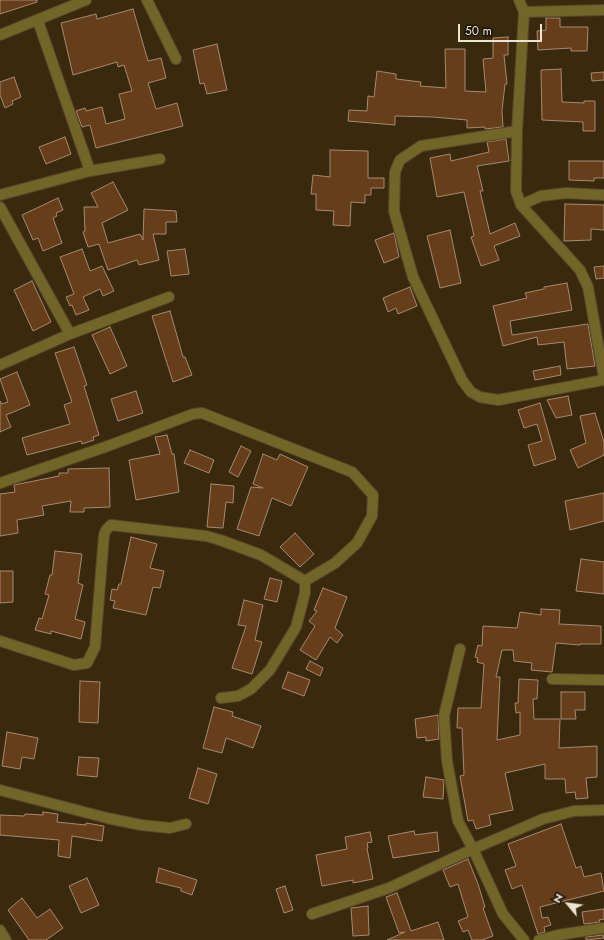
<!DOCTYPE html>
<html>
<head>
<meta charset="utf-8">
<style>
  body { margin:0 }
  #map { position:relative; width:604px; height:940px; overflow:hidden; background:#3a2a0d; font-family:Jost,sans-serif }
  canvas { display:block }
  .north { position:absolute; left:548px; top:884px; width:40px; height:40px; -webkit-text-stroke:3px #1b1408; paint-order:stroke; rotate:299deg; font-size:11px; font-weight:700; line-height:16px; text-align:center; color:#efe4d4 }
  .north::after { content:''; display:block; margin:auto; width:14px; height:18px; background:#efe4d4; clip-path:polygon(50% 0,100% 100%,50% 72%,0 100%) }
  .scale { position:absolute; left:458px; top:24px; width:84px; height:18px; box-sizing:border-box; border:2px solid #efe4d4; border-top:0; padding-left:5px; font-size:12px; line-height:14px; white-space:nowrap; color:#efe4d4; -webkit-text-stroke:3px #1b1408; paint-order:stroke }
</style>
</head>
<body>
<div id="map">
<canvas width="604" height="940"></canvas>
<div class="north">N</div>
<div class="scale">50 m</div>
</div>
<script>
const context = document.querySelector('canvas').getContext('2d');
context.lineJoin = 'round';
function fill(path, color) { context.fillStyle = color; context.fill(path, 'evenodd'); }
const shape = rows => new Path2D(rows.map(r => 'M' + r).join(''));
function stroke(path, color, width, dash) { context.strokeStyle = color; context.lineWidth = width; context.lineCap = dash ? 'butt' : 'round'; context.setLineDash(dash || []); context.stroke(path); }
const building = shape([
  [0,0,37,0,37,2,0,14,0,0],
  [133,9,148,61,161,58,166,78,148,83,156,109,177,103,183,126,96,148,90,125,82,127,76,111,85,108,86,111,102,107,106,124,125,119,119,94,132,91,124,65,118,67,117,62,73,75,61,23,96,14,97,19,133,9],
  [546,18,560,18,560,27,588,27,587,51,571,51,571,48,538,50,537,31,546,30,546,18],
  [508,37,508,55,504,55,507,84,505,84,502,111,503,127,485,129,485,127,467,128,467,120,433,117,395,116,395,125,348,121,349,110,367,111,368,96,374,97,377,71,396,74,396,79,421,82,420,86,446,88,445,49,465,49,465,91,486,92,483,59,493,58,493,38,508,37],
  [217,44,227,90,207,94,204,83,200,84,193,50,217,44],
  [561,69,562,102,584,103,584,101,595,101,595,131,583,131,583,122,542,120,541,70,561,69],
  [604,72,604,80,592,81,591,73,604,72],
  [14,77,21,97,12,101,13,104,5,108,0,95,0,82,14,77],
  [65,137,71,154,46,164,39,147,65,137],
  [506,139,509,161,477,166,483,191,480,191,490,234,515,223,520,236,494,246,499,260,481,266,471,237,474,236,464,192,437,197,430,158,450,154,451,161,489,152,487,142,506,139],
  [330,150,368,151,368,178,384,178,384,188,371,188,371,195,365,195,365,203,351,202,350,226,333,225,334,211,316,210,316,194,311,194,313,175,330,177,330,150],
  [569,161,604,161,604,178,594,178,594,181,569,180,569,161],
  [113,182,128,210,102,223,108,243,140,234,143,240,144,209,176,211,177,222,166,222,166,234,153,234,159,260,139,265,137,260,108,270,99,244,88,247,83,232,85,231,84,207,98,207,91,193,113,182],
  [58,198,63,210,56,213,57,216,53,218,62,243,43,251,38,238,33,240,22,215,58,198],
  [565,204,604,205,604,230,591,229,591,240,564,241,565,204],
  [450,230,461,283,440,288,427,236,450,230],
  [394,233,399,257,384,263,375,240,394,233],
  [82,249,90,271,102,266,114,291,103,296,100,289,83,297,89,310,76,315,72,305,70,306,66,297,74,294,60,257,82,249],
  [185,249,189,274,171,276,167,251,185,249],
  [604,266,604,278,596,279,594,267,604,266],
  [32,281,51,322,33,331,14,290,32,281],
  [567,283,572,310,510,321,512,335,588,324,595,366,567,369,564,342,538,345,537,337,503,346,493,306,527,298,525,293,544,289,544,287,567,283],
  [410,287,417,306,398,314,396,308,388,312,383,298,410,287],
  [170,311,183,357,185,357,192,375,173,382,152,316,170,311],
  [110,327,127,366,110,374,92,335,110,327],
  [74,347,87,385,84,386,99,435,93,437,94,440,82,444,81,441,27,455,22,438,70,424,64,405,72,402,55,353,74,347],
  [560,366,561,375,535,380,533,371,560,366],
  [17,372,30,405,6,415,11,427,0,432,0,401,2,404,8,402,0,379,17,372],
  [136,391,143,413,118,421,111,399,136,391],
  [568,396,572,415,556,418,547,400,568,396],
  [540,403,556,459,534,466,528,445,542,441,537,424,524,428,518,410,540,403],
  [595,413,604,442,604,455,578,468,570,450,586,443,580,416,595,413],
  [167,435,172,454,174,454,179,492,136,500,129,460,160,454,155,437,167,435],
  [241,446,251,451,238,477,229,472,241,446],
  [190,450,214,460,209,473,184,463,190,450],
  [263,454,277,460,280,454,308,467,291,506,272,498,259,536,237,529,251,487,263,488,253,484,263,454],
  [109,468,110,507,84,508,84,512,70,512,71,501,42,506,44,515,17,520,18,533,0,536,0,494,15,492,14,485,59,476,59,473,68,473,68,469,109,468],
  [211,484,234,486,233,503,226,502,223,528,207,527,211,484],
  [604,493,604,521,570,530,565,501,604,493],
  [295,533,314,554,300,567,280,547,295,533],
  [131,537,157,544,150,568,164,571,160,588,153,587,146,615,113,608,115,601,110,600,112,589,117,590,119,584,121,584,131,537],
  [55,551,82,554,78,583,83,585,75,619,85,622,81,639,51,631,51,634,35,630,39,618,42,619,49,595,45,594,50,575,52,575,55,551],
  [581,559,604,562,604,594,576,591,581,559],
  [0,571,13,571,13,602,0,603,0,571],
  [270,578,282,581,277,602,264,599,270,578],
  [323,588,347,597,335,628,343,635,337,643,330,637,316,660,300,650,315,626,309,621,317,611,314,610,323,588],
  [244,600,263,605,255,640,262,642,252,674,232,668,246,626,238,625,244,600],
  [541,609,560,610,559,624,601,626,601,644,580,644,580,645,556,643,552,672,531,670,532,663,514,661,513,650,502,650,496,677,500,677,497,740,520,735,520,712,516,713,515,703,518,703,519,679,538,680,537,699,533,699,534,719,560,719,559,748,597,746,597,777,586,778,588,798,576,799,575,792,566,793,565,779,545,779,545,764,505,773,513,810,489,815,491,825,476,829,473,820,468,821,460,776,464,775,462,728,457,728,458,708,481,708,484,664,477,662,478,658,475,657,478,645,482,646,483,626,517,628,520,612,541,615,541,609],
  [310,661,323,668,320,676,306,669,310,661],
  [288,672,310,680,304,696,282,688,288,672],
  [80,681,100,682,98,723,79,722,80,681],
  [561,692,585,692,585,710,575,710,576,719,561,719,561,692],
  [214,707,233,712,232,716,261,726,253,748,226,738,222,753,203,748,214,707],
  [438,715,439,739,426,741,426,737,417,738,415,719,438,715],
  [7,732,38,738,34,759,22,757,20,769,2,766,7,732],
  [79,757,99,758,97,777,77,775,79,757],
  [198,768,217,774,208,804,189,798,198,768],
  [426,777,444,780,443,799,423,797,426,777],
  [43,812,58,814,57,822,86,825,86,823,104,826,102,841,72,836,70,858,58,856,59,840,0,835,0,815,24,816,25,814,43,815,43,812],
  [561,824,576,868,581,866,584,877,601,873,604,891,540,907,542,918,548,917,551,925,544,927,545,932,538,934,522,885,512,889,505,870,516,866,508,844,561,824],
  [414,831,415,835,437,832,439,851,393,858,388,836,414,831],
  [370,832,372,842,367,843,368,848,367,848,373,879,353,883,353,880,322,886,316,855,347,849,345,837,370,832],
  [468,859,478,884,485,907,483,908,493,936,482,940,472,940,468,930,463,932,458,921,468,917,458,884,450,887,443,870,468,859],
  [159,868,197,880,192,895,181,891,181,888,156,882,159,868],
  [87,878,99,905,81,913,69,886,87,878],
  [285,886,293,910,284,913,276,889,285,886],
  [397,893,411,931,438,922,444,940,387,940,405,932,399,933,386,897,397,893],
  [22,898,37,918,50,909,63,928,46,940,29,940,8,910,22,898],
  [368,906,369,935,353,936,351,908,368,906],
  [604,909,604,919,599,920,600,922,584,924,582,912,604,909],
  [603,935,604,938,586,940,586,937,603,935]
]);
const minor = shape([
  [147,0,176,59],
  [519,0,524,12,517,131,516,191,521,205,580,270,588,287,604,378],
  [524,12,604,10],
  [38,21,90,171],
  [0,35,86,0],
  [517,131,421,146,400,160,395,172,394,211,413,277,462,380,471,392,480,397,498,400,604,380],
  [0,195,90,171,160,159],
  [521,205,541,196,566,193,604,195],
  [0,207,70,334],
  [0,365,70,334,169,297],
  [0,483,108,446,193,414,202,413,352,472,373,495,372,516,357,543,335,563,305,581],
  [0,641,74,665,87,663,95,647,104,535,106,530,111,525,206,536,220,540,261,555,305,581],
  [460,649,444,716,447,761,458,821,473,849,503,914,524,940],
  [552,679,604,680],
  [221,698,238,696,251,689,270,670,296,627,305,593,305,581],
  [0,790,107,818,141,825,170,828,186,824],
  [312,914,389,888,473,849,543,819,574,811,604,810],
  [0,930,6,940],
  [539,940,558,935,604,928]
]);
fill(building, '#663e1a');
stroke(building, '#a68972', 1);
stroke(minor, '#57482d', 12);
stroke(minor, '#716527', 10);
</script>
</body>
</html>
